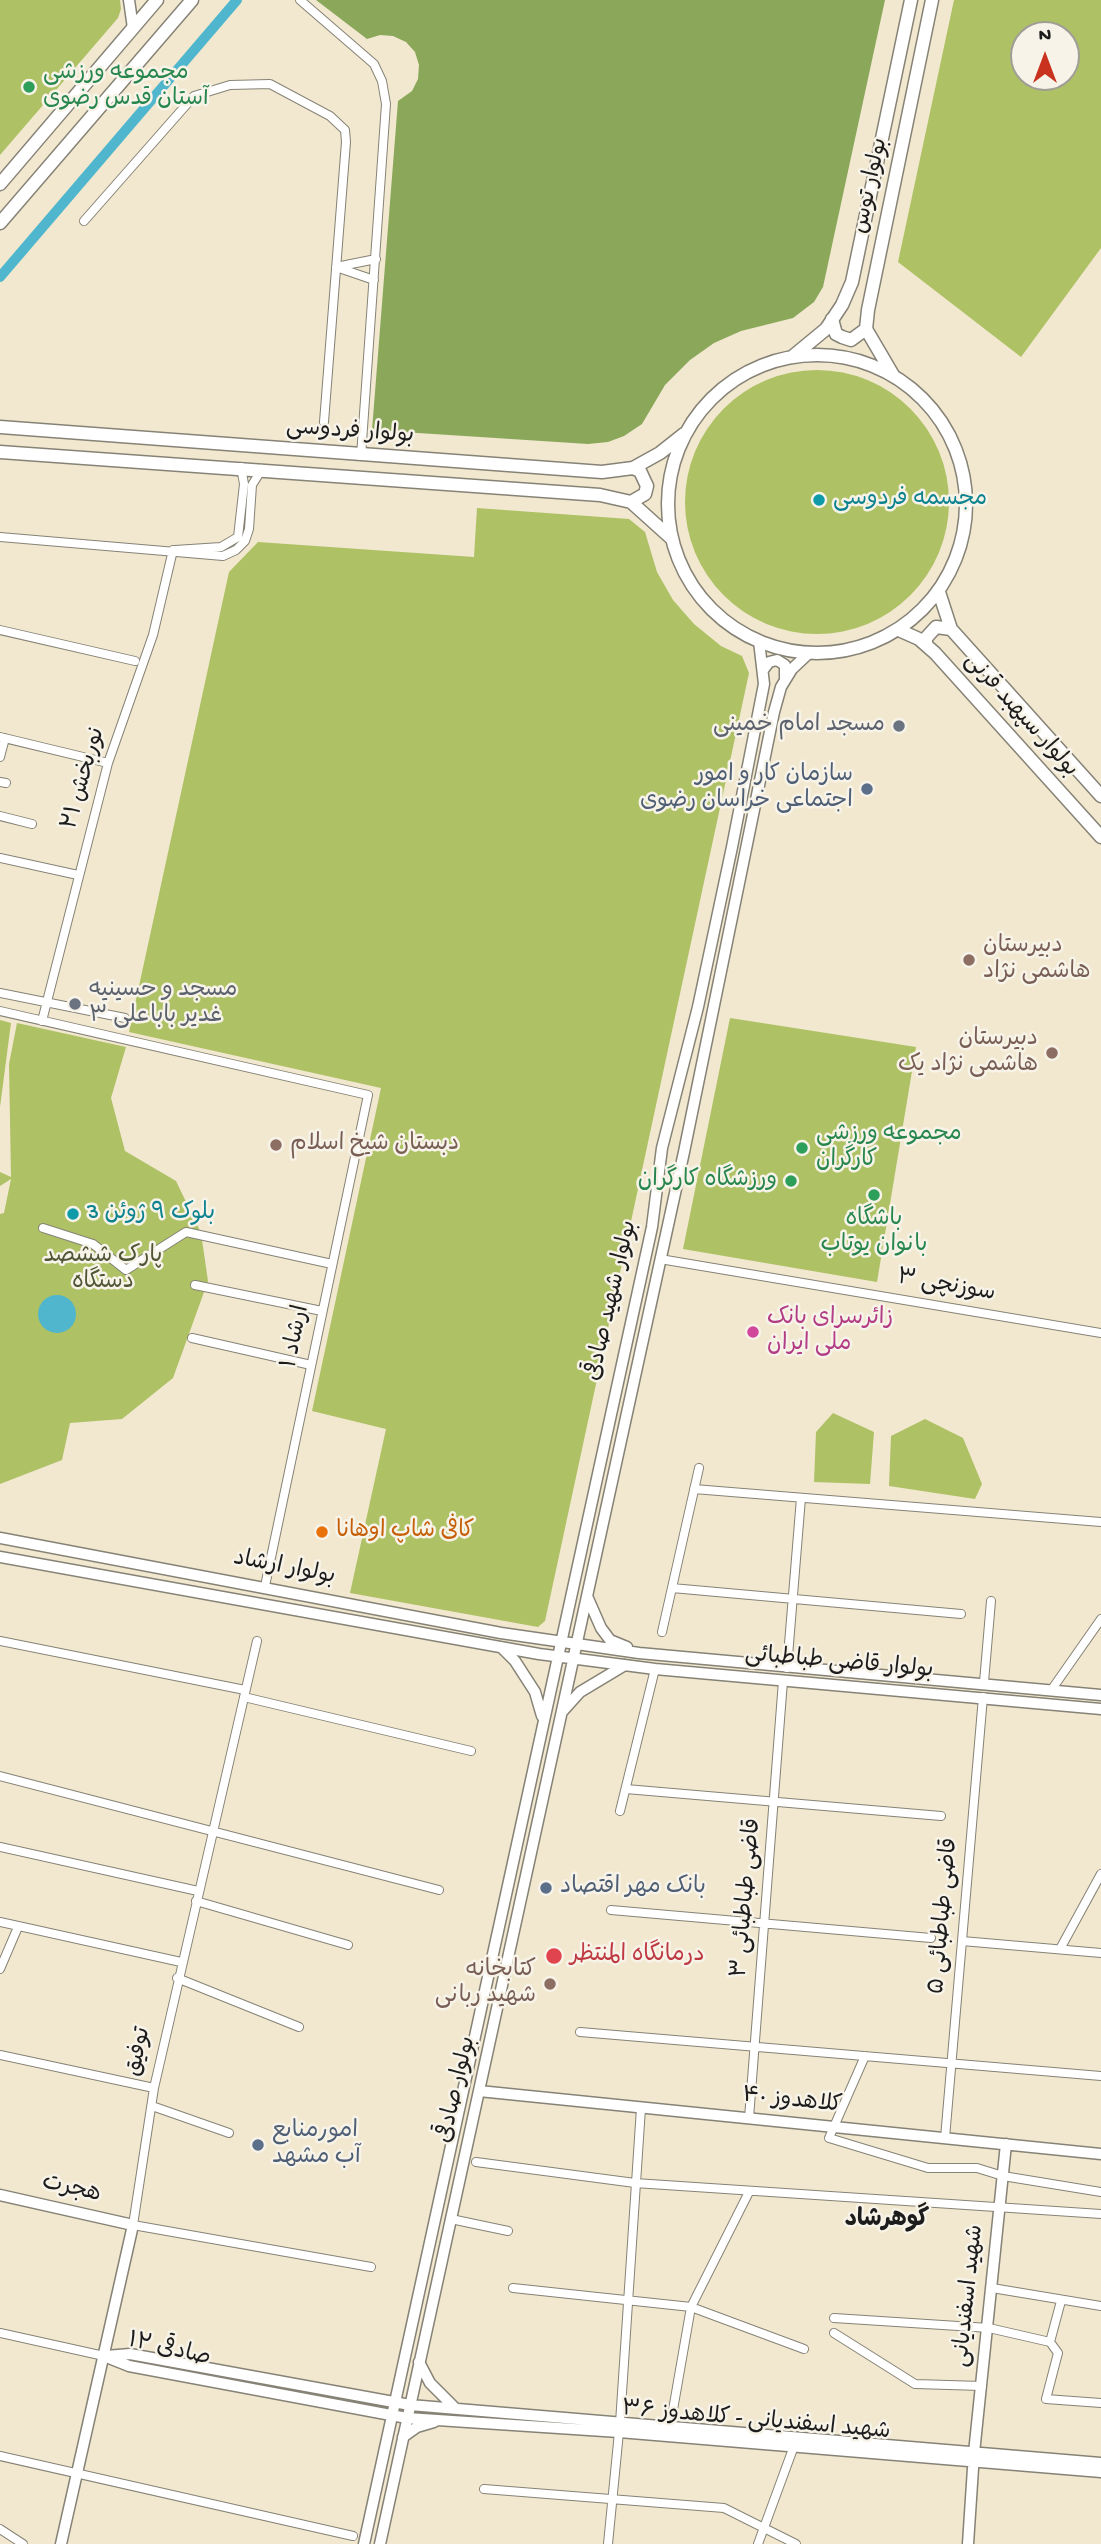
<!DOCTYPE html>
<html>
<head>
<meta charset="utf-8">
<style>
  body { margin:0 }
  #map { position:relative; width:1101px; height:2544px; overflow:hidden; background:#f1e8cf; font-family:"Gochi Hand",sans-serif }
  canvas { display:block }
  .north { position:absolute; left:1010px; top:21px; width:70px; height:70px; box-sizing:border-box; background:#f7f3e8; border:2px solid #9f9d96; border-radius:50%; rotate:0deg; font-size:19px; font-weight:700; line-height:28px; text-align:center; color:#1c1c1c }
  .north::after { content:''; display:block; margin:auto; width:24px; height:32px; background:#c8321e; clip-path:polygon(50% 0,100% 100%,50% 72%,0 100%) }
</style>
</head>
<body>
<div id="map">
<canvas width="1101" height="2544"></canvas>
<div class="north">N</div>
</div>
<script>
const context = document.querySelector('canvas').getContext('2d');
context.lineJoin = 'round';
function fill(path, color) { context.fillStyle = color; context.fill(path, 'evenodd'); }
const shape = rows => new Path2D(rows.map(r => 'M' + r).join(''));
function stroke(path, color, width, dash) { context.strokeStyle = color; context.lineWidth = width; context.lineCap = dash ? 'butt' : 'round'; context.setLineDash(dash || []); context.stroke(path); }
function write(font, color, halo, rows, align = 'center') {
  context.font = font + ' "Gochi Hand","Playpen Sans Arabic",sans-serif'; context.lineWidth = 5; context.setLineDash([]); context.textBaseline = 'middle'; context.strokeStyle = halo; context.fillStyle = color; for (const [text, x, y, turn = 0] of rows) {
    context.save(); context.translate(x, y); context.rotate((+turn || 0) * Math.PI / 180); context.textAlign = isNaN(turn) ? turn : align; if (halo) context.strokeText(text, 0, 0); context.fillText(text, 0, 0); context.restore();
  }
}
const green = shape([
  [0,0,120,0,121,9,118,18,0,155],
  [954,0,1101,0,1101,248,1021,357,898,262],
  [1024,35,1066,35,1066,77,1024,77],
  '685 502a132 132 0 1 1 264 0a132 132 0 1 1-264 0Z',
  [477,508,629,519,645,532,657,572,673,600,694,624,721,646,742,656,749,673,545,1621,538,1627,350,1593,386,1429,312,1411,381,1088,129,1032,229,572,258,542,474,557],
  [730,1018,916,1047,877,1282,683,1249],
  [0,1020,11,1023,0,1107],
  [17,1023,126,1047,111,1098,125,1151,176,1181,201,1233,208,1281,173,1378,122,1419,70,1423,62,1460,0,1484,0,1214,4,1213,11,1179,0,1186,0,1172,11,1177,9,1064],
  [833,1413,874,1432,870,1484,814,1482,816,1432],
  [925,1419,963,1438,982,1484,975,1499,889,1486,891,1436]
]);
const forest = shape([
  [316,0,885,0,823,287,814,302,793,318,741,331,714,343,690,360,665,385,642,424,624,436,608,442,588,444,372,430,398,101,412,91,418,79,419,65,415,52,406,42,393,36,380,35,367,39]
]);
const water = shape([
  '38 1314a19 19 0 1 1 38 0a19 19 0 1 1-38 0Z'
]);
const canal = shape([
  [0,277,237,0]
]);
const street = shape([
  [300,0,374,64,382,81,386,104,361,456],
  [84,221,194,96,230,85,270,84,330,116,345,130,346,142,324,422],
  [374,280,336,267,376,259],
  [0,537,223,556,236,550,245,541,249,529,252,485,262,469],
  [175,550,221,547,238,537,244,484,241,467],
  [0,630,135,661],
  [0,737,108,763],
  [0,757,5,738],
  [0,782,6,783],
  [0,816,32,824],
  [0,858,78,875],
  [0,993,125,1018],
  [0,1011,368,1095,265,1586],
  [42,1021,108,763,153,635,173,550],
  [43,1228,93,1244,126,1270,186,1232,332,1264],
  [660,1259,1101,1333],
  [195,1285,322,1311],
  [192,1338,311,1365],
  [694,1489,1101,1522],
  [672,1588,961,1614],
  [662,1632,699,1468],
  [0,1641,245,1690],
  [257,1641,154,2088,133,2225,371,2267],
  [787,1668,801,1498],
  [984,1682,991,1601],
  [1052,1689,1101,1619],
  [244,1697,471,1751],
  [0,1776,439,1890],
  [626,1789,941,1816],
  [620,1811,655,1669],
  [0,1847,198,1891],
  [196,1901,348,1945],
  [611,1910,931,1938],
  [0,1922,181,1962],
  [962,1941,1101,1953],
  [1060,1949,1101,1874],
  [0,1969,18,1927],
  [177,1978,299,2027],
  [580,2032,1101,2076],
  [0,2055,154,2088],
  [865,2056,829,2138,928,2168,977,2168,1003,2176,1101,2192],
  [152,2106,229,2133],
  [749,2118,783,1681],
  [945,2138,983,1697],
  [476,2162,635,2183,1101,2214],
  [451,2219,508,2231],
  [513,2288,691,2307,804,2349],
  [992,2288,1101,2306],
  [834,2318,989,2328,1050,2342],
  [0,2333,104,2356],
  [834,2333,915,2384,982,2386],
  [1050,2342,1058,2353,1046,2399,1101,2403],
  [1050,2342,1061,2301],
  [620,2423,641,2108],
  [670,2427,691,2307,749,2192],
  [0,2456,353,2536],
  [484,2489,724,2508,796,2544],
  [0,2529,23,2544],
  [608,2544,619,2432],
  [758,2544,794,2446]
]);
const secondary = shape([
  [129,0,133,28],
  [763,670,769,662,777,660,785,665,785,678],
  [0,1538,501,1633,639,1653,1101,1695],
  [0,1557,539,1654,655,1669,1101,1709],
  [587,1596,601,1628,610,1640,627,1647],
  [501,1647,515,1661,535,1692,542,1716],
  [562,1712,580,1692,625,1665],
  [479,2091,1101,2154],
  [0,2195,133,2225,61,2544],
  [104,2356,129,2366,407,2418,619,2432,1101,2472],
  [106,2356,130,2354,410,2405,1101,2463],
  [419,2362,430,2383,456,2409],
  [403,2437,417,2427,434,2422],
  [364,2544,652,1227,662,1148,698,1007,732,847,764,684,759,641],
  [380,2544,684,1152,774,712,781,687,792,669,809,653],
  [968,2544,974,2453,1006,2144]
]);
const primary = shape([
  [0,184,157,0],
  [0,223,192,0],
  [832,319,836,334,842,337,851,340,866,329],
  '668 504a149 149 0 1 1 298 0a149 149 0 1 1-298 0Z',
  [792,357,826,329,842,305,852,282,911,0],
  [893,375,866,329,868,310,932,0],
  [0,427,602,472,633,468,660,453,684,434],
  [0,452,600,495,631,502,671,538],
  [631,502,645,494,647,486,640,471,633,468],
  [939,592,951,629,1101,796],
  [901,631,919,639,935,653,1101,837],
  [926,645,926,638,936,627,951,629]
]);
const markers = [
  [29,87,7,"#2e9e5b"],
  [819,500,7,"#0f9aa8"],
  [899,726,7,"#6b7280"],
  [867,789,7,"#5c6f8a"],
  [969,960,7,"#8d6e63"],
  [75,1004,7,"#6b7280"],
  [1052,1053,7,"#8d6e63"],
  [276,1145,7,"#8d6e63"],
  [802,1148,7,"#2e9e5b"],
  [791,1181,7,"#2e9e5b"],
  [874,1195,7,"#2e9e5b"],
  [73,1214,7,"#0f9aa8"],
  [753,1332,7,"#d1479c"],
  [322,1532,7,"#e8710a"],
  [546,1888,7,"#5c6f8a"],
  [554,1956,9,"#e0444e"],
  [550,1984,7,"#8d6e63"],
  [258,2145,7,"#5c6f8a"]
];
const leisureNames = [
  ["مجموعه ورزشی",43,74],
  ["آستان قدس رضوی",43,100],
  ["مجموعه ورزشی",816,1135],
  ["کارگران",816,1161],
  ["ورزشگاه کارگران",777,1181,"right"],
  ["باشگاه",874,1220,"center"],
  ["بانوان یوتاب",874,1246,"center"]
];
const streetNames = [
  ["بولوار توس",872,186,-78],
  ["بولوار فردوسی",350,433,4],
  ["بولوار سپهبد قرنی",1020,716,48],
  ["نوربخش ۲۱",85,779,-74],
  ["سوزنچی ۳",946,1287,10],
  ["بولوار شهید صادقی",613,1301,-77],
  ["ارشاد ۱",297,1337,-78],
  ["بولوار ارشاد",284,1569,11],
  ["بولوار قاضی طباطبائی",839,1664,5],
  ["قاضی طباطبائی ۳",748,1898,-85],
  ["قاضی طباطبائی ۵",945,1916,-85],
  ["توفیق",140,2052,-78],
  ["بولوار صادقی",458,2090,-77],
  ["کلاهدوز ۴۰",792,2102,6],
  ["هجرت",71,2190,13],
  ["شهید اسفندیانی",970,2296,-84],
  ["صادقی ۱۲",169,2351,13],
  ["شهید اسفندیانی - کلاهدوز ۳۶",756,2422,5]
];
const cultureNames = [
  ["مجسمه فردوسی",833,500],
  ["بلوک ۹ ژوئن 3",87,1214]
];
const worshipNames = [
  ["مسجد امام خمینی",885,726],
  ["مسجد و حسینیه",89,991,"left"],
  ["غدیر باباعلی ۳",89,1017,"left"]
];
const serviceNames = [
  ["سازمان کار و امور",853,776,"right"],
  ["اجتماعی خراسان رضوی",853,802,"right"],
  ["بانک مهر اقتصاد",560,1888],
  ["امورمنابع",272,2132],
  ["آب مشهد",272,2158]
];
const educationNames = [
  ["دبیرستان",983,947],
  ["هاشمی نژاد",983,973],
  ["دبیرستان",1038,1040,"right"],
  ["هاشمی نژاد یک",1038,1066,"right"],
  ["دبستان شیخ اسلام",290,1145],
  ["کتابخانه",536,1971,"right"],
  ["شهید ربانی",536,1997,"right"]
];
const parkNames = [
  ["پارک‌ ششصد",103,1257],
  ["دستگاه",103,1283]
];
const hotelNames = [
  ["زائرسرای بانک",767,1319],
  ["ملی ایران",767,1345]
];
const foodNames = [
  ["کافی شاپ اوهانا",336,1532]
];
const healthNames = [
  ["درمانگاه المنتظر",570,1956]
];
const neighbourhoodNames = [
  ["گوهرشاد",887,2221]
];
fill(green, '#aec165');
fill(forest, '#8aa75a');
fill(water, '#4fb6cd');
stroke(canal, '#4fb6cd', 10);
stroke(street, '#868276', 10);
stroke(secondary, '#868276', 13);
stroke(primary, '#868276', 15);
stroke(street, '#fff', 8);
stroke(secondary, '#fff', 10);
stroke(primary, '#fff', 12);
for (const [x, y, r, color] of markers) { const dot = new Path2D(); dot.arc(x, y, r, 0, 2 * Math.PI); context.fillStyle = color; context.fill(dot); stroke(dot, '#f7f3e8', 2.5); }
write('23px', '#27864d', '#f7f3e8', leisureNames, 'left');
write('23px', '#1c1c1c', '#f7f3e8', streetNames);
write('23px', '#0d838f', '#f7f3e8', cultureNames, 'left');
write('23px', '#5b616d', '#f7f3e8', worshipNames, 'right');
write('23px', '#4e5e75', '#f7f3e8', serviceNames, 'left');
write('23px', '#785e54', '#f7f3e8', educationNames, 'left');
write('23px', '#4f5636', '#f7f3e8', parkNames);
write('23px', '#b23c85', '#f7f3e8', hotelNames, 'left');
write('23px', '#c56008', '#f7f3e8', foodNames, 'left');
write('23px', '#be3a42', '#f7f3e8', healthNames, 'left');
write('bold 24px', '#1c1c1c', '#f7f3e8', neighbourhoodNames);
</script>
</body>
</html>
